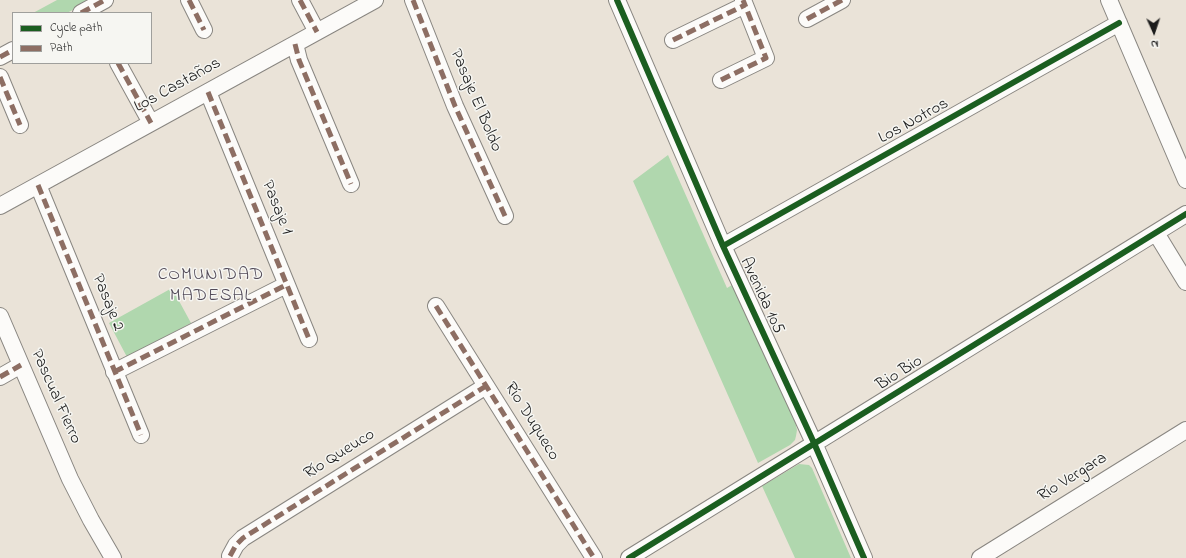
<!DOCTYPE html>
<html>
<head>
<meta charset="utf-8">
<style>
  body { margin:0 }
  #map { position:relative; width:1186px; height:558px; overflow:hidden; background:#eae3d8; font-family:"Indie Flower",sans-serif }
  canvas { display:block }
  .legend { position:absolute; left:12px; top:12px; width:140px; height:52px; box-sizing:border-box; background:#f6f6f2; border:1px solid #9f9f9c; margin:0; padding:5px 7px; list-style:none; font-size:12px; color:#1c1c1c }
  .legend li { display:flex; align-items:center; gap:8px; height:20px }
  .legend b { width:20px; border:1px solid #9f9f9c }
  .north { position:absolute; left:1134px; top:12px; width:40px; height:40px; -webkit-text-stroke:3px #f6f6f2; paint-order:stroke; rotate:177deg; font-size:11px; font-weight:700; line-height:16px; text-align:center; color:#1c1c1c }
  .north::after { content:''; display:block; margin:auto; width:14px; height:18px; background:#1c1c1c; clip-path:polygon(50% 0,100% 100%,50% 72%,0 100%) }
</style>
</head>
<body>
<div id="map">
<canvas width="1186" height="558"></canvas>
<ul class="legend">
<li><b style="height:5px;background:#1b5e20"></b>Cycle path</li>
<li><b style="height:5px;background:#8d6e63"></b>Path</li>
</ul>
<div class="north">N</div>
</div>
<script>
const context = document.querySelector('canvas').getContext('2d');
context.lineJoin = 'round';
function fill(path, color) { context.fillStyle = color; context.fill(path, 'evenodd'); }
const shape = rows => new Path2D(rows.map(r => 'M' + r).join(''));
function stroke(path, color, width, dash) { context.strokeStyle = color; context.lineWidth = width; context.lineCap = dash ? 'butt' : 'round'; context.setLineDash(dash || []); context.stroke(path); }
function write(font, color, halo, rows, align = 'center') {
  context.font = font + ' "Indie Flower",sans-serif'; context.lineWidth = 3; context.setLineDash([]); context.textBaseline = 'middle'; context.strokeStyle = halo; context.fillStyle = color; for (const [text, x, y, turn = 0] of rows) {
    context.save(); context.translate(x, y); context.rotate((+turn || 0) * Math.PI / 180); context.textAlign = isNaN(turn) ? turn : align; if (halo) context.strokeText(text, 0, 0); context.fillText(text, 0, 0); context.restore();
  }
}
const green = shape([
  [57,0,91,0,67,13,33,13],
  [668,155,727,288,732,285,795,421,797,430,796,436,795,440,790,445,758,463,633,181],
  [172,288,191,323,127,357,109,323],
  [799,464,809,465,812,468,851,558,795,558,762,486]
]);
const street = shape([
  [189,0,204,30],
  [300,0,317,32],
  [413,0,455,106,505,216],
  [617,0,723,246,814,443,864,558],
  [1109,0,1186,180],
  [81,13,105,0],
  [807,19,842,0],
  [673,40,745,5],
  [295,44,299,60,351,184],
  [0,57,13,50],
  [118,63,151,123],
  [0,77,20,125],
  [721,80,766,58,743,0],
  [208,92,309,339],
  [38,185,141,435],
  [0,206,375,0],
  [1156,233,1186,282],
  [723,246,1119,23],
  [436,306,594,558],
  [0,316,70,479,91,520,113,558],
  [114,372,286,285],
  [0,377,21,365],
  [230,556,236,545,243,538,486,386],
  [629,558,1186,214],
  [980,558,1186,430]
]);
const quiet = shape([
  [189,0,204,30],
  [300,0,317,32],
  [413,0,455,106,505,216],
  [81,13,105,0],
  [807,19,842,0],
  [673,40,745,5],
  [295,44,299,60,351,184],
  [0,57,13,50],
  [118,63,151,123],
  [0,77,20,125],
  [721,80,766,58,743,0],
  [208,92,309,339],
  [38,185,141,435],
  [436,306,594,558],
  [114,372,286,285],
  [0,377,21,365],
  [230,556,236,545,243,538,486,386]
]);
const cycleway = shape([
  [617,0,723,246,814,443,864,558],
  [723,246,1119,23],
  [629,558,1186,214]
]);
const streetNames = [
  ["Los Castaños",178,86,-29],
  ["Pasaje El Boldo",475,101,67],
  ["Los Notros",914,122,-29],
  ["Pasaje 1",276,208,68],
  ["Avenida 105",761,296,65],
  ["Pasaje 2",107,303,68],
  ["Bio Bio",900,374,-32],
  ["Pascual Fierro",55,397,66],
  ["Río Duqueco",531,422,58],
  ["Río Queuco",340,455,-32],
  ["Río Vergara",1073,478,-32]
];
const neighbourhoodNames = [
  ["COMUNIDAD",211,276],
  ["MADESAL",211,297]
];
fill(green, '#b0d7ae');
stroke(street, '#898681', 18);
stroke(street, '#fcfbf9', 16);
stroke(quiet, '#8d6e63', 5, [10, 5]);
stroke(cycleway, '#1b5e20', 6);
write('17px', '#1c1c1c', '#f6f6f2', streetNames);
context.letterSpacing = '1px';
write('18px', '#534b59', '#f6f6f2', neighbourhoodNames);
context.letterSpacing = '0px';
</script>
</body>
</html>
